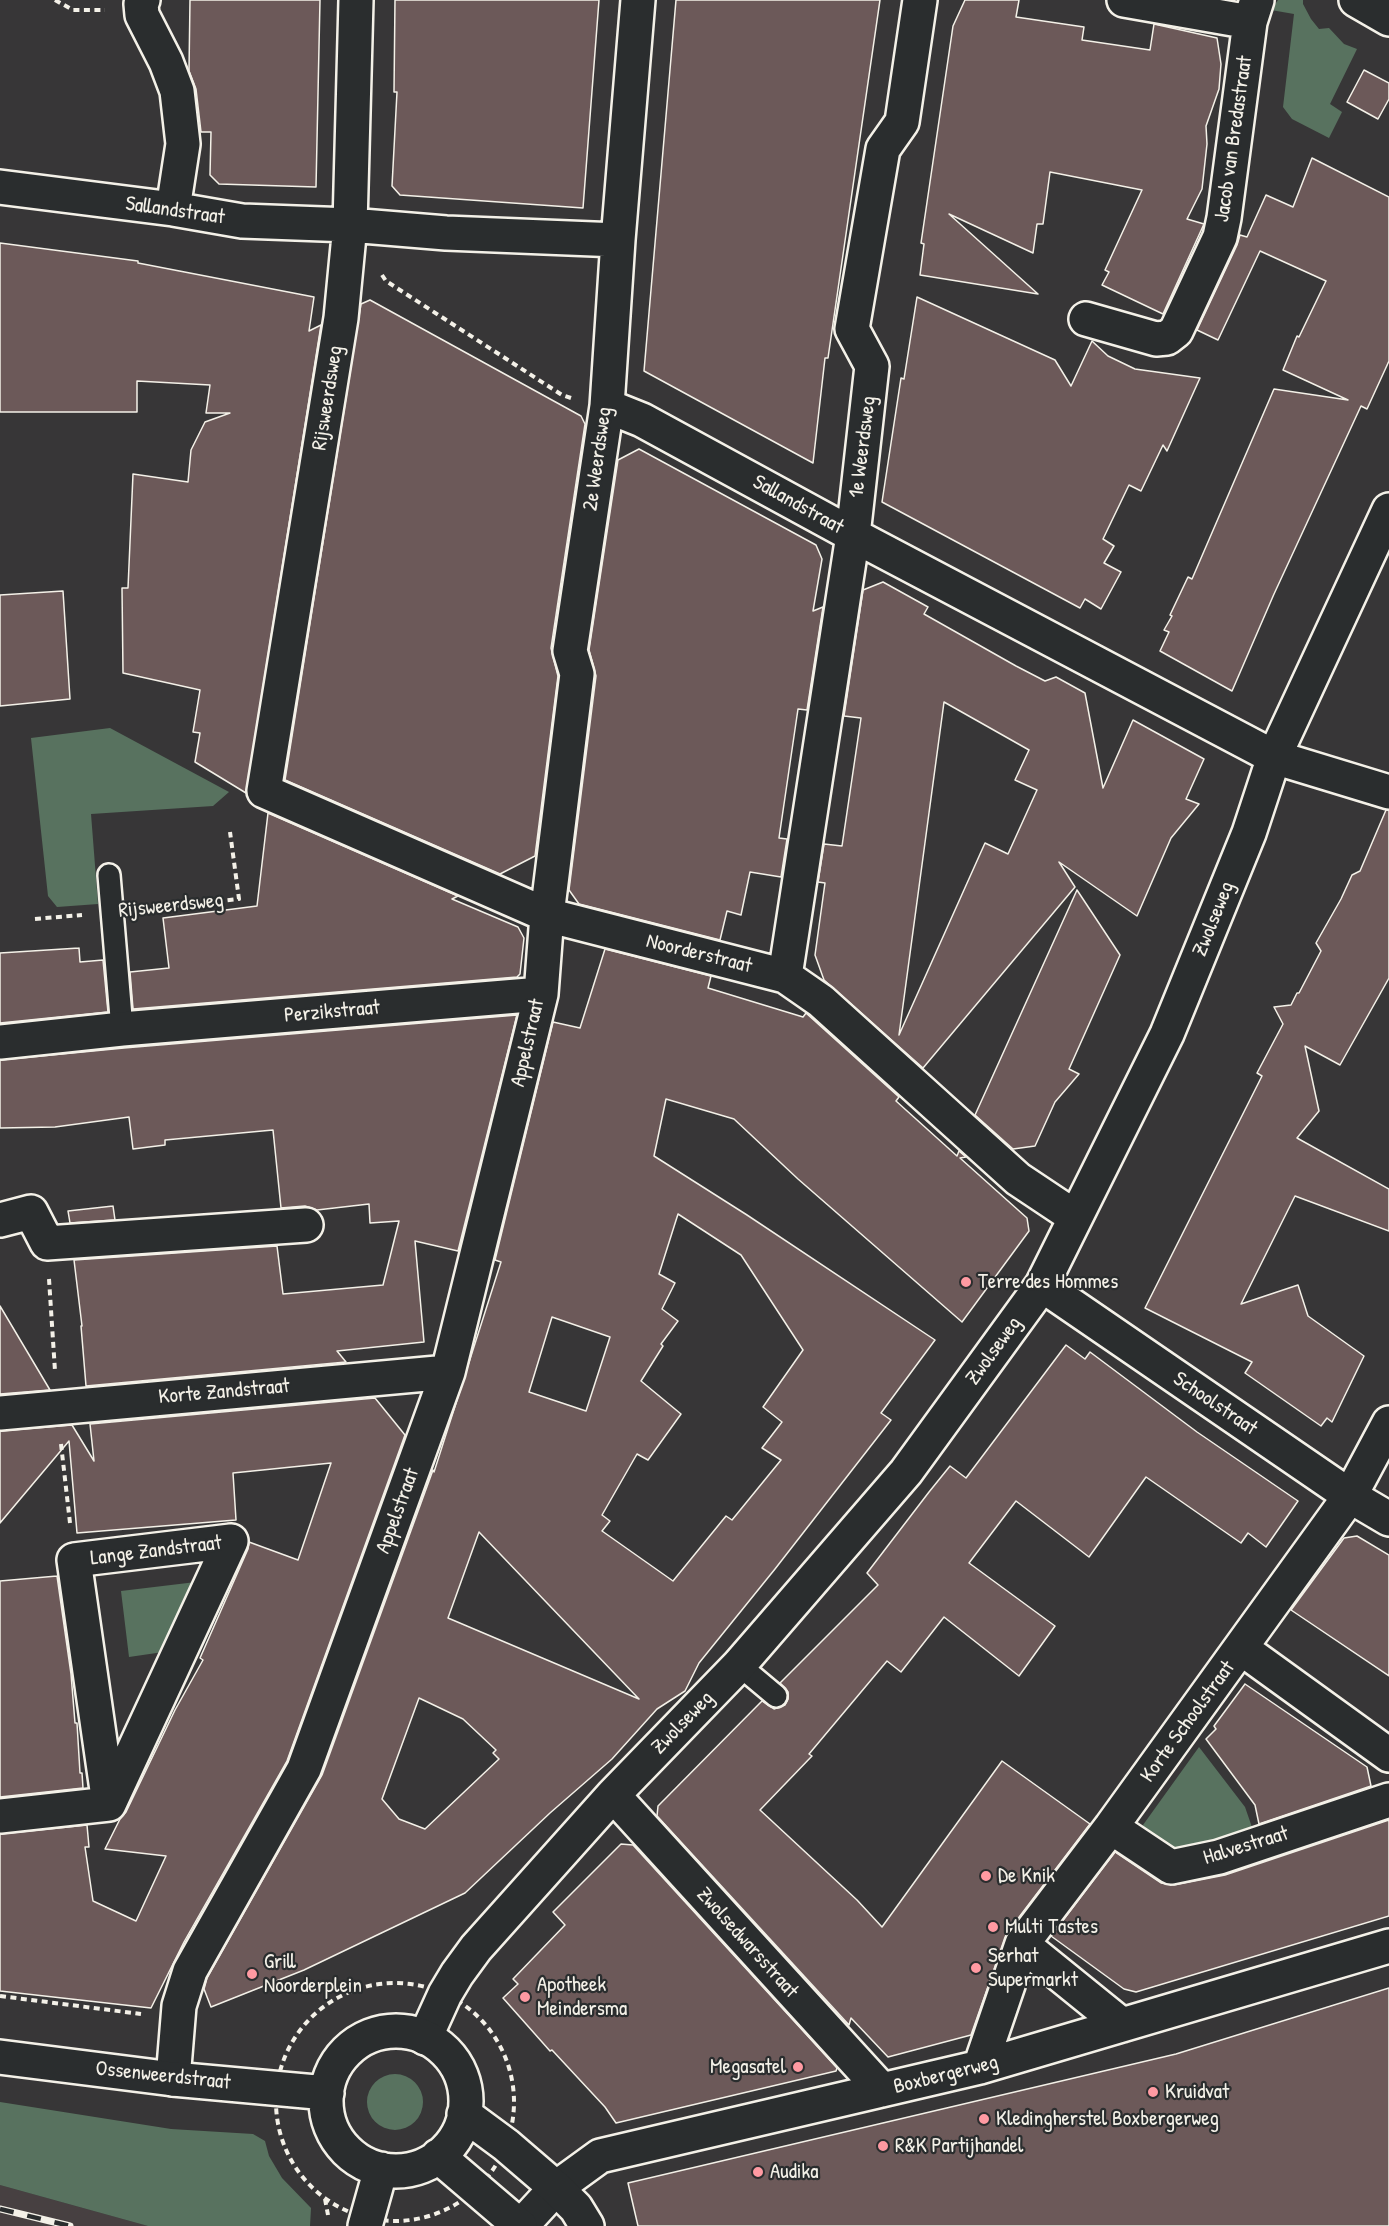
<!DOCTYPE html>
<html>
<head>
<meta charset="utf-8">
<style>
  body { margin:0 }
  canvas { display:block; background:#373637 }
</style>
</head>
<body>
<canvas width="1389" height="2226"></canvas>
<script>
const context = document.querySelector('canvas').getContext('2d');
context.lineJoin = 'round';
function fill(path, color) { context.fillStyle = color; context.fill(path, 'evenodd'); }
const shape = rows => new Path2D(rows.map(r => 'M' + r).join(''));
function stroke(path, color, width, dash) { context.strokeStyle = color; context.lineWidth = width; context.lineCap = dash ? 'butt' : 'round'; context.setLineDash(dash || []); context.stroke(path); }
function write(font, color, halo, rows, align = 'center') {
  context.font = font + ' "Patrick Hand",sans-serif'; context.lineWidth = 4.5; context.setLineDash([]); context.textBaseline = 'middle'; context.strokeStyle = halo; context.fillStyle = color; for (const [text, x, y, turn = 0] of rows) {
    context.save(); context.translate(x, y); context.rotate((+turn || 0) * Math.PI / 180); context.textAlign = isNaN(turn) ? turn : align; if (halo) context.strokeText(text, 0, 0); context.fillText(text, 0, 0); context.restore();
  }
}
const built = shape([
  [0,2185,148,2226,0,2226]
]);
const green = shape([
  [1278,0,1303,0,1303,4,1311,19,1319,29,1329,28,1344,44,1357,49,1330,104,1342,112,1329,138,1292,119,1283,107,1294,14,1271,10],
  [110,728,229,792,213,806,91,814,98,904,57,907,48,896,31,738],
  [196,1582,170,1651,129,1657,121,1591],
  [1199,1747,1245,1807,1254,1833,1179,1857,1146,1836,1143,1825],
  '367 2102a28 28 0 1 1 56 0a28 28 0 1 1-56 0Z',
  [0,2102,171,2129,253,2134,265,2141,269,2156,282,2178,311,2208,310,2226,148,2226,0,2185]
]);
const building = shape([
  [190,0,320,0,316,187,219,184,210,175,211,132,201,132,196,89,189,71,190,0],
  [395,0,599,0,583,208,400,195,392,186,397,92,394,92,395,0],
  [676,0,880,0,828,358,825,358,813,463,644,371,676,0],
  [965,0,1019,0,1016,17,1084,27,1082,40,1150,50,1154,24,1217,38,1221,64,1219,89,1206,126,1207,144,1202,189,1187,219,1204,224,1163,314,1102,285,1109,272,1105,270,1142,190,1050,172,1043,224,1037,224,1033,253,949,214,1038,294,920,275,924,244,921,243,953,26,965,0],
  [1364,70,1389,83,1389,99,1378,119,1347,102,1364,70],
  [1312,158,1389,197,1389,361,1367,409,1361,406,1274,594,1232,691,1160,651,1169,632,1164,630,1172,616,1170,615,1188,577,1192,579,1274,389,1348,400,1283,370,1297,336,1299,337,1326,281,1260,251,1218,340,1197,330,1237,245,1240,235,1247,237,1266,195,1293,207,1312,158],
  [0,243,138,261,138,263,314,297,309,331,321,325,246,793,195,762,200,733,193,732,200,690,123,673,122,588,128,588,133,474,188,482,191,450,205,422,230,413,206,413,210,385,137,381,137,412,0,412,0,243],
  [917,297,1055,360,1071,386,1092,341,1108,356,1135,369,1200,378,1167,451,1163,445,1141,491,1129,485,1103,539,1114,546,1104,563,1121,572,1101,609,1085,599,1080,608,882,502,901,378,904,379,917,297],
  [370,300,581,416,585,424,551,648,558,676,535,856,500,874,285,780,361,304,370,300],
  [639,449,816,545,822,559,813,611,823,607,807,710,798,709,779,838,787,839,781,877,750,872,741,915,727,911,720,940,579,904,569,890,596,676,589,650,618,460,639,449],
  [883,582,928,607,924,614,1016,666,1045,681,1056,677,1085,693,1103,788,1133,720,1204,759,1186,799,1199,804,1171,838,1137,916,1059,862,1075,887,923,1068,824,980,815,955,825,883,818,882,824,844,842,846,861,718,844,716,863,590,883,582],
  [944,702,1029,750,1015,780,1037,790,1008,854,985,843,899,1035,944,702],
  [63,591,70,699,0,706,0,595,63,591],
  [1386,810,1389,810,1389,978,1340,1065,1305,1046,1319,1111,1297,1138,1389,1189,1389,1231,1295,1196,1241,1304,1298,1285,1308,1316,1364,1356,1332,1422,1327,1418,1321,1426,1245,1373,1252,1362,1145,1308,1262,1076,1257,1073,1283,1024,1274,1007,1291,1005,1297,993,1299,993,1321,951,1316,943,1341,899,1352,875,1360,871,1386,810],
  [268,813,458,896,452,899,518,927,524,938,520,974,517,977,133,1009,130,972,169,968,163,918,257,906,268,813],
  [1077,890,1120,955,1069,1069,1079,1074,1055,1102,1035,1146,1013,1149,975,1115,1077,890],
  [79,948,80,962,103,960,108,1012,0,1023,0,953,79,948],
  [605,949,711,976,708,988,803,1017,806,1013,899,1097,896,1101,957,1156,959,1151,966,1157,960,1158,1027,1218,1029,1231,962,1322,798,1179,734,1119,666,1099,654,1156,747,1215,935,1340,881,1413,891,1420,775,1569,699,1663,685,1691,657,1709,612,1759,550,1813,465,1893,304,1970,211,2007,204,1989,207,1978,322,1775,433,1470,434,1472,501,1262,495,1260,553,1022,580,1028,605,949],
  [678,1214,741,1255,803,1350,763,1407,782,1422,762,1448,781,1460,732,1520,726,1516,673,1581,602,1531,610,1521,602,1515,637,1454,648,1460,681,1414,641,1381,663,1346,661,1344,678,1321,662,1309,675,1283,659,1274,678,1214],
  [552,1317,610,1337,586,1411,529,1392,552,1317],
  [479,1532,639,1699,448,1618,479,1532],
  [419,1698,463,1719,496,1750,493,1753,499,1759,425,1829,399,1819,382,1799,419,1698],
  [517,1015,458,1251,415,1241,424,1342,337,1351,346,1362,86,1386,81,1326,82,1326,74,1260,277,1246,283,1294,383,1285,399,1221,370,1223,369,1204,317,1210,305,1206,281,1208,273,1130,165,1140,165,1145,133,1149,129,1117,55,1127,0,1128,0,1060,124,1048,517,1015],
  [113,1206,115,1220,70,1223,68,1211,113,1206],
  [0,1306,50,1390,0,1394,0,1306],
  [1066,1345,1085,1359,1090,1352,1197,1432,1298,1501,1266,1547,1248,1533,1241,1543,1146,1477,1089,1557,1016,1501,969,1563,1055,1626,1019,1676,944,1617,901,1672,887,1661,809,1754,812,1756,760,1810,857,1900,882,1927,1002,1761,1090,1824,1007,1933,971,2035,888,2057,851,2018,849,2025,657,1816,658,1806,762,1701,774,1709,785,1705,788,1699,788,1692,780,1683,878,1585,867,1573,929,1492,950,1466,966,1478,1066,1345],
  [375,1398,405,1435,287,1761,184,1942,151,2008,0,1991,0,1834,87,1825,89,1847,85,1847,93,1901,136,1921,166,1856,105,1849,120,1819,126,1812,175,1710,203,1660,200,1658,248,1549,249,1542,298,1560,331,1463,233,1473,236,1520,77,1533,69,1441,0,1523,0,1431,72,1425,94,1461,90,1424,375,1398],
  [1357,1536,1389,1555,1389,1676,1291,1610,1344,1538,1357,1536],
  [57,1576,71,1674,75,1723,77,1723,80,1773,82,1773,83,1788,0,1797,0,1581,57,1576],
  [1245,1684,1367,1767,1371,1786,1259,1824,1255,1805,1206,1739,1216,1729,1214,1726,1245,1684],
  [1389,1820,1389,1916,1136,1992,1124,1989,1051,1936,1115,1852,1161,1883,1174,1885,1225,1875,1389,1820],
  [621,1844,633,1845,837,2068,836,2071,616,2123,605,2107,552,2050,550,2051,503,1998,518,1984,513,1979,565,1925,553,1912,621,1844],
  [1389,1988,1389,2226,638,2226,628,2183,1176,2054,1389,1988]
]);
const path = shape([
  [55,0,73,10,105,10],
  [382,275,386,281,562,395,571,398],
  [144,909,239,899,230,832],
  [35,919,82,915],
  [49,1279,55,1371],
  [61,1444,70,1523],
  '276 2102a119 119 0 1 1 238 0a119 119 0 1 1-238 0Z',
  [0,1996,141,2014],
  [325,2199,328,2215]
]);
const service = shape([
  [109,875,122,1029],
  [739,1665,776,1696]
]);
const minor = shape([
  [143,0,141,4,142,15,166,62,177,91,183,144,173,209],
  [356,0,350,225,341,318,264,791,547,915,785,976,821,1001,1018,1179,1075,1217],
  [1124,0,1250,22],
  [1356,0,1389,19],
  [0,187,173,209,242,221,350,225,446,233,618,240],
  [1086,319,1156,339,1167,338,1176,331,1220,237,1224,218,1250,22,1257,0],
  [607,406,642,420,853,535,1274,757,1389,792],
  [785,976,853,535,872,366,852,329,883,149,902,122,920,0],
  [0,1042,122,1029,541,994],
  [0,1220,31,1212,47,1243,306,1225],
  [1042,1285,1350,1496,1389,1519],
  [0,1413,448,1372],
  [1241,1648,1389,1755],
  [613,1795,882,2090],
  [109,1804,74,1560,231,1541],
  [109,1804,231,1541],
  [0,1816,109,1804],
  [1111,1827,1171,1867,1219,1857,1389,1800],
  [1022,1944,1122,2025],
  [425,2038,445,1994,457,1974,476,1948,613,1795,739,1665,906,1472,1042,1285,1167,1034,1249,833,1274,757,1389,510],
  [980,2067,1022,1944,1111,1827,1350,1496,1389,1423],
  [173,2079,179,2006,190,1971,304,1769,448,1372,541,994,547,915,577,674,570,651,607,406,618,240,638,0],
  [521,2226,556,2188,600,2156,980,2067,1389,1946]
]);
const tertiary = shape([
  '326 2101a70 70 0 1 1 140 0a70 70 0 1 1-140 0Z',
  [0,2057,173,2079,327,2093],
  [464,2114,506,2145,556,2188,576,2208,587,2226],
  [438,2156,520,2226],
  [365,2226,381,2169]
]);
const rail = shape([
  [0,2209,70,2226]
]);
const markers = [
  [966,1282,6,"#ff9aa2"],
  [986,1876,6,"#ff9aa2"],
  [993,1927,6,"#ff9aa2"],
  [976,1968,6,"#ff9aa2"],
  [252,1974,6,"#ff9aa2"],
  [525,1997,6,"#ff9aa2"],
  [798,2067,6,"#ff9aa2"],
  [1153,2092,6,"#ff9aa2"],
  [984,2119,6,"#ff9aa2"],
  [883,2146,6,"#ff9aa2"],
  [758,2172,6,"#ff9aa2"]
];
const streetNames = [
  ["Jacob van Bredastraat",1234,139,-82],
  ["Sallandstraat",175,211,8],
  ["Rijsweerdsweg",328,398,-81],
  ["1e Weerdsweg",863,447,-83],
  ["2e Weerdsweg",598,459,-82],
  ["Sallandstraat",798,505,29],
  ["Rijsweerdsweg",171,906,-6],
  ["Zwolseweg",1214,919,-68],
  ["Noorderstraat",699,954,14],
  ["Perzikstraat",332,1012,-5],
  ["Appelstraat",528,1043,-77],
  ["Zwolseweg",994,1351,-54],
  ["Korte Zandstraat",224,1392,-5],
  ["Schoolstraat",1215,1404,34],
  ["Appelstraat",398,1511,-70],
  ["Lange Zandstraat",156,1551,-7],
  ["Korte Schoolstraat",1188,1722,-54],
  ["Zwolseweg",683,1723,-46],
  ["Halvestraat",1246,1846,-17],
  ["Zwolsedwarsstraat",747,1943,48],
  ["Boxbergerweg",946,2075,-14],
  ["Ossenweerdstraat",163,2076,6]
];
const poiNames = [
  ["Terre des Hommes",978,1282],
  ["De Knik",998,1876],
  ["Multi Tastes",1005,1927],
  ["Serhat",988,1956],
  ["Supermarkt",988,1980],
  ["Grill",264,1962],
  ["Noorderplein",264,1986],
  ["Apotheek",537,1985],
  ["Meindersma",537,2009],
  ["Megasatel",786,2067,"right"],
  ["Kruidvat",1165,2092],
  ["Kledingherstel Boxbergerweg",996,2119],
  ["R&K Partijhandel",895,2146],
  ["Audika",770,2172]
];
fill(built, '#474041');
fill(green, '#58725f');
fill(building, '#6c5959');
stroke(building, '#f4f1e8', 1.5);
stroke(service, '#f4f1e8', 26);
stroke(minor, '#f4f1e8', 38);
stroke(tertiary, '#f4f1e8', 38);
stroke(path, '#f4f1e8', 4, [6, 4.5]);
stroke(service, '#2a2d2e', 21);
stroke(minor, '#2a2d2e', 33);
stroke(tertiary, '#2a2d2e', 33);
stroke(rail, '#f4f1e8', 7);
stroke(rail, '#2a2d2e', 4.5, [14]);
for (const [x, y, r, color] of markers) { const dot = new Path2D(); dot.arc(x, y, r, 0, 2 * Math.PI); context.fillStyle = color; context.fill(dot); stroke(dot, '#2a2d2e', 2); }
write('21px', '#f4f1e8', '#2a2d2e', streetNames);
write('21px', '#f4f1e8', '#2a2d2e', poiNames, 'left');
</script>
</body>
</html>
